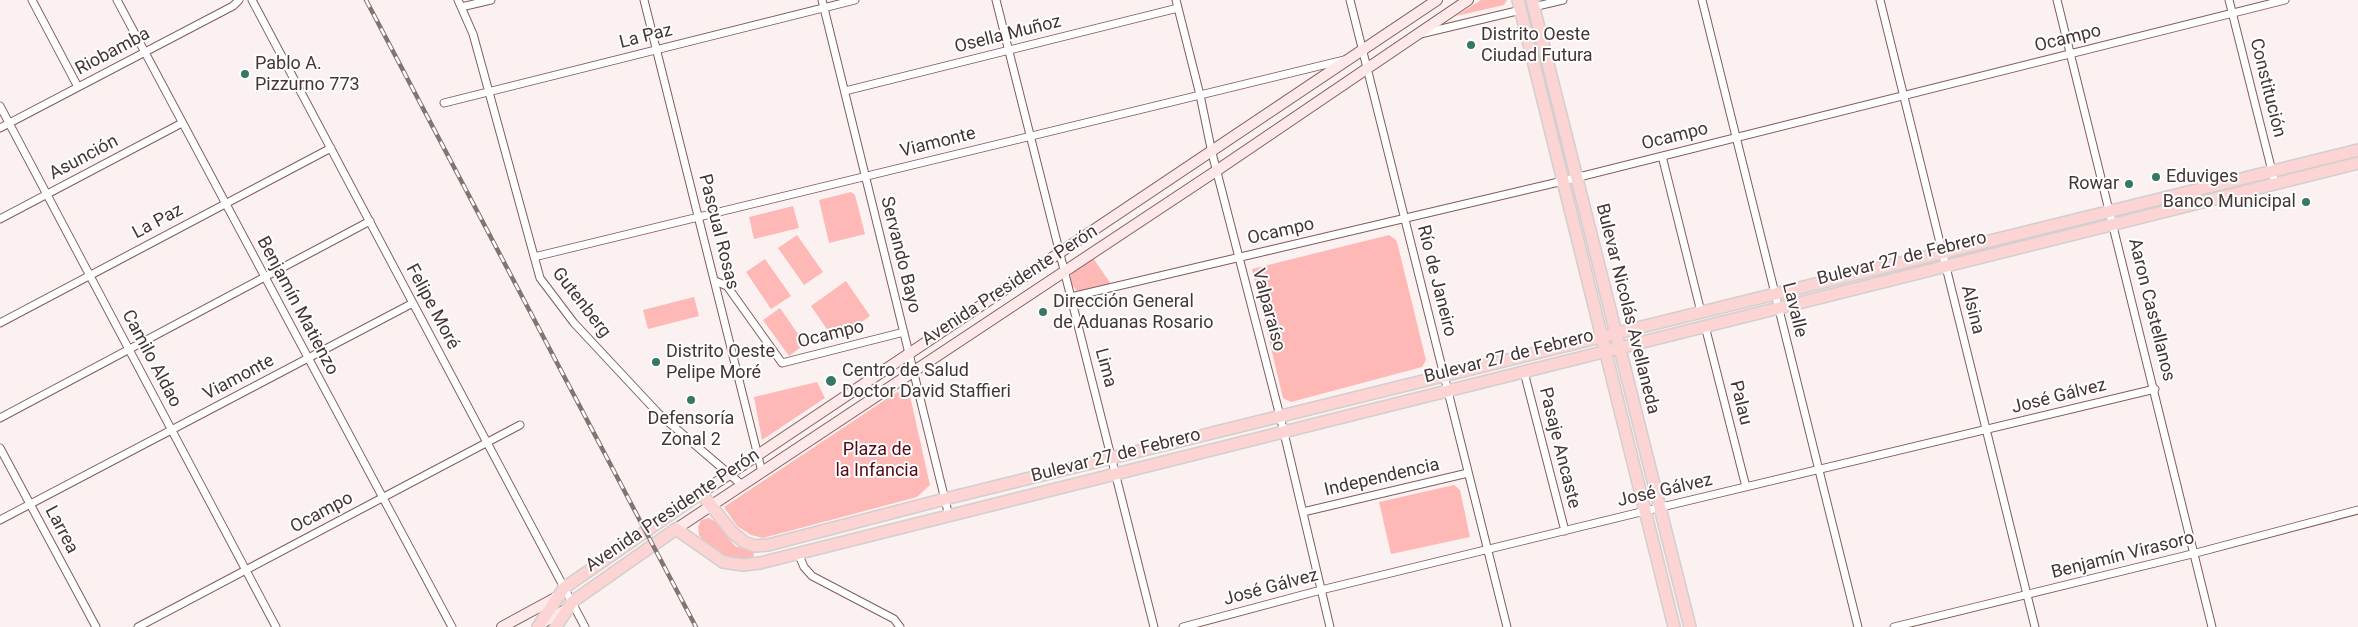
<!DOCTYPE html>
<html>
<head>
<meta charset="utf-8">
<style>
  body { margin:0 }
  canvas { display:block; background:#faf1f0 }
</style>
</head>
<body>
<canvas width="2358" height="627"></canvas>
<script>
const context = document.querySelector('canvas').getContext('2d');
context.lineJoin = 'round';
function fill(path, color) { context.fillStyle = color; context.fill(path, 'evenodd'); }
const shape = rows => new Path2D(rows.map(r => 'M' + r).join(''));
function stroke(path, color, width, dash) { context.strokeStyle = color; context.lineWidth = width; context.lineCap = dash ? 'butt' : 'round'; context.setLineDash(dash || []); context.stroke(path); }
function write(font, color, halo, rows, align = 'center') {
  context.font = font + ' Roboto,sans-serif'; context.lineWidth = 4; context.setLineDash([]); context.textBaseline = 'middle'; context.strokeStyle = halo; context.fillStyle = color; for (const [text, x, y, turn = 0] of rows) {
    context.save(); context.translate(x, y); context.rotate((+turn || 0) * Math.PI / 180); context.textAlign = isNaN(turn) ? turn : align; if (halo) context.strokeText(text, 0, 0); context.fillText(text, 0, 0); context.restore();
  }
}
const green = shape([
  [1481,0,1507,0,1504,5,1456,16],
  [851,192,855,195,865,234,829,243,819,200],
  [793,206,799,228,754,239,749,217],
  [797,235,823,272,804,285,778,248],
  [1389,235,1396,240,1398,246,1426,360,1422,367,1291,402,1283,398,1252,269],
  [1093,258,1111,284,1077,291,1072,285,1070,277,1073,271],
  [765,259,791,296,771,309,746,272],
  [846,281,870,316,835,341,811,306],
  [694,297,699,316,648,329,643,310],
  [780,308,805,344,789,356,763,320],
  [817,382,825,398,762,440,754,397],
  [897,392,910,396,930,485,917,497,763,538,751,535,737,526,724,507],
  [1454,485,1460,490,1470,537,1391,554,1379,502],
  [709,518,716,522,735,546,754,552,753,560,726,558,706,545,699,535,698,527,701,520]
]);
const minor = shape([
  [32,0,78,87],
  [117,0,452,627],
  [252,0,585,627],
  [458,0,473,34,540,278,574,323,659,414,742,485],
  [644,0,762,472],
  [822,0,949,516],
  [996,0,1154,627],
  [1176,0,1200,95,1212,153,1280,416,1330,627],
  [1350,0,1507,627],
  [1702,0,1858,627],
  [1880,0,2035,627],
  [2057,0,2212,627],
  [2229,0,2275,183],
  [461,7,491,0],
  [1533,7,1563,0],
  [1420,34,1521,10],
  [845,91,1178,8],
  [444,103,855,0],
  [0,106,276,627],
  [0,128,233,6,239,0],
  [1662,156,1701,312],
  [0,219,182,123],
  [534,257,1344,60],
  [715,281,727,286,782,363,904,332],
  [1071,297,1563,181,2285,0],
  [0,323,331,148],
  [1705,326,1746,487],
  [1524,372,1565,531],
  [0,418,370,221],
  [0,448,96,627],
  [1303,512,1468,473],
  [0,520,413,303],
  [798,553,804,567,812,576,894,619,900,627],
  [138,627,520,425],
  [1183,627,1321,590,1645,511,2155,389],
  [1894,627,2196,553,2358,510]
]);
const secondary = shape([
  [701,493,1437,0],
  [676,529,1216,171,1468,0],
  [540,624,567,609],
  [502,627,559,596]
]);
const primary = shape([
  [1518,0,1674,627],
  [1532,0,1690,627],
  [538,627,564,588,701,493,732,532,744,542,755,546,768,545,945,499,2358,150],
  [556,627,572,602,676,529,723,562,743,565,760,563,2358,163]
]);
const rail = shape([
  [366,0,696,627]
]);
const markers = [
  [1471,45,5,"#367766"],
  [245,74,5,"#367766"],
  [2156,177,5,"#367766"],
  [2129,184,5,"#367766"],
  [2306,202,5,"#367766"],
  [1043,312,5,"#367766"],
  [656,362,5,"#367766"],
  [831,381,6,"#367766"],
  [691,400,5,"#367766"]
];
const streetNames = [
  ["Osella Muñoz",1008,35,-14],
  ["La Paz",646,37,-14],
  ["Ocampo",2068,39,-14],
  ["Riobamba",113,52,-28],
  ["Constitución",2267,88,76],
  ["Ocampo",1675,137,-14],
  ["Viamonte",938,143,-14],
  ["Asunción",84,158,-28],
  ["La Paz",158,222,-28],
  ["Pascual Rosas",718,232,76],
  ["Ocampo",1281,232,-13],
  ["Servando Bayo",900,255,76],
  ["Bulevar 27 de Febrero",1902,259,-14],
  ["Río de Janeiro",1436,281,76],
  ["Avenida Presidente Perón",1010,286,-33],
  ["Gutenberg",581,303,52],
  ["Benjamín Matienzo",297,306,62],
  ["Felipe Moré",432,307,62],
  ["Bulevar Nicolás Avellaneda",1627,309,76],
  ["Valparaíso",1268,310,75],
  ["Lavalle",1794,310,76],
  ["Alsina",1972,310,76],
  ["Aaron Castellanos",2151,310,76],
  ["Ocampo",831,335,-14],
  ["Bulevar 27 de Febrero",1509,357,-14],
  ["Camilo Aldao",151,359,62],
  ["Lima",1105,368,75],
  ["Viamonte",239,378,-28],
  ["José Gálvez",2059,397,-14],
  ["Palau",1740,403,76],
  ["Pasaje Ancaste",1559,448,76],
  ["Bulevar 27 de Febrero",1116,456,-14],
  ["Independencia",1382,478,-13],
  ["José Gálvez",1665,491,-13],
  ["Avenida Presidente Perón",673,511,-34],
  ["Ocampo",322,513,-28],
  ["Larrea",61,530,62],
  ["Benjamín Virasoro",2123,556,-14],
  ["José Gálvez",1271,588,-15]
];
const poiNames = [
  ["Distrito Oeste",1481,35],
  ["Ciudad Futura",1481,56],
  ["Pablo A.",255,64],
  ["Pizzurno 773",255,85],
  ["Eduviges",2166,177],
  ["Rowar",2119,184,"right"],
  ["Banco Municipal",2296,202,"right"],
  ["Dirección General",1053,302],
  ["de Aduanas Rosario",1053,323],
  ["Distrito Oeste",666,352],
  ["Pelipe Moré",666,373],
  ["Centro de Salud",842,371],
  ["Doctor David Staffieri",842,392],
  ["Defensoría",691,419,"center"],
  ["Zonal 2",691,440,"center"]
];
const parkNames = [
  ["Plaza de",877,450],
  ["la Infancia",877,471]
];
fill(green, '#feb9b7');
stroke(minor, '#825d5d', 9);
stroke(secondary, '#825d5d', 12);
stroke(primary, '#d3cfcf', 14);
stroke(minor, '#fff', 7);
stroke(secondary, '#fde9e9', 10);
stroke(primary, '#fbd4d3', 11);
stroke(rail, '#827473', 4.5);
stroke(rail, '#fff', 2.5, [8]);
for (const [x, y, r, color] of markers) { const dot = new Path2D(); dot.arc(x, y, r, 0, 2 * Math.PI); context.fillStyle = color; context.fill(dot); stroke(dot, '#fff', 2); }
write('18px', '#463535', '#fff', streetNames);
write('18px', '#463535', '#fff', poiNames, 'left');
write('18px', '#560914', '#fff', parkNames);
</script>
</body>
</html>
